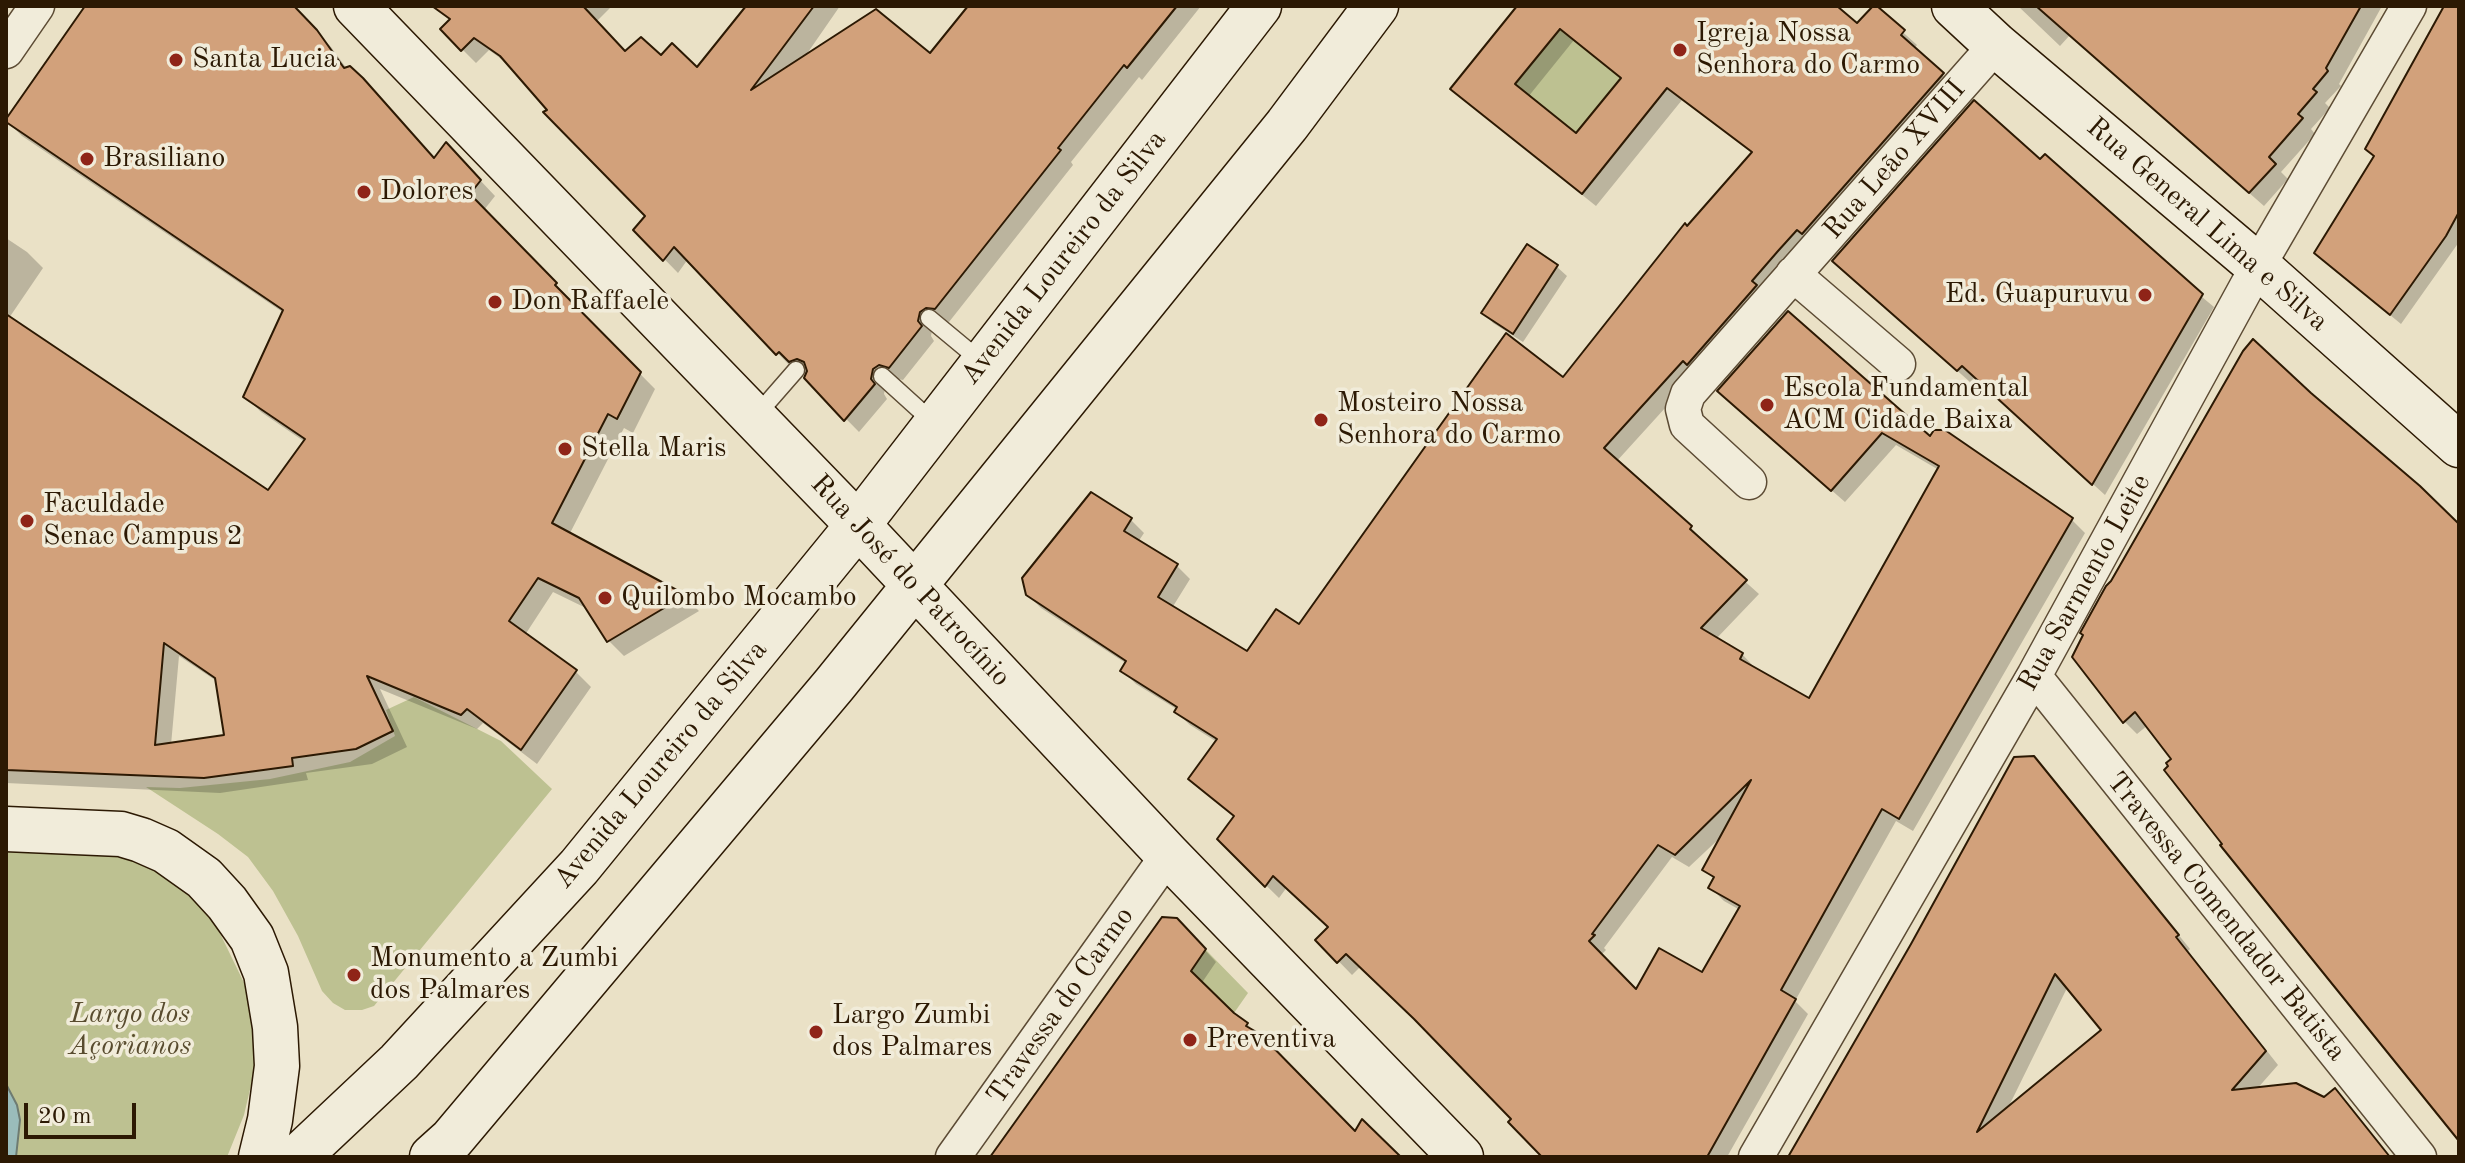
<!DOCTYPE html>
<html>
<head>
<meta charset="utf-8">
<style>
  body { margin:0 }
  #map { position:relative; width:2465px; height:1163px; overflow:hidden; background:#eae1c6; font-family:"Old Standard TT",serif }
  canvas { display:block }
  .frame { position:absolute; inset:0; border:8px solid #2c1903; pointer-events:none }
  .scale { position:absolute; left:24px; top:1103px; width:112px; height:36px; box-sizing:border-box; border:4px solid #2c1903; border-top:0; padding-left:10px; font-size:24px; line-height:28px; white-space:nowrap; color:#2c1903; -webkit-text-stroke:6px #f1ecda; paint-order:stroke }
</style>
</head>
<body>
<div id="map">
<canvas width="2465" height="1163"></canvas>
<div class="frame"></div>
<div class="scale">20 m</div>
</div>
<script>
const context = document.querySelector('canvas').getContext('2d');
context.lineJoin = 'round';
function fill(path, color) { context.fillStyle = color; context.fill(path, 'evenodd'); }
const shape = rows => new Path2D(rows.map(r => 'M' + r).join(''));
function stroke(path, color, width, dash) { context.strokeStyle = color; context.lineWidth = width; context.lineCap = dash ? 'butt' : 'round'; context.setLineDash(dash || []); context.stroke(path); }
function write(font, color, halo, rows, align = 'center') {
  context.font = font + ' "Old Standard TT",serif'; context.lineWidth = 7; context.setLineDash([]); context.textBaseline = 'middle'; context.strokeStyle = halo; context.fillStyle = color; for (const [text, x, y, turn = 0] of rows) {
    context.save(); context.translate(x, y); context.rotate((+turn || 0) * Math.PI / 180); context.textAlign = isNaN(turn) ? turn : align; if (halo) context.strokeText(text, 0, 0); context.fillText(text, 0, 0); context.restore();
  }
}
const green = shape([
  [1560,29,1621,78,1576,133,1515,84],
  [414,697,501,741,552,789,374,1006,362,1010,345,1010,333,1003,322,991,298,936,273,891,248,857,218,834,146,787,180,788,270,779,350,762,395,736,386,710],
  [6,845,89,849,154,864,189,891,213,919,248,991,252,1008,256,1064,244,1115,227,1157,6,1157],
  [1205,949,1248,993,1234,1013,1157,1023]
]);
const water = shape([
  [6,1084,17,1105,20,1120,16,1157,6,1157,6,1084]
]);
const shadow = shape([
  [81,6,292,6,331,47,347,69,435,160,461,160,495,196,484,210,571,300,569,302,655,389,633,433,624,428,569,535,685,597,699,611,624,656,609,641,588,609,553,592,525,635,575,671,591,687,537,764,483,723,477,729,380,689,407,747,372,764,306,773,308,780,220,793,6,783,6,238,27,252,43,268,9,318,269,493,305,442,261,412,246,397,284,313,22,136,7,121,85,9],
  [179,656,218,682,226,736,171,745],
  [454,6,612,6,596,22,626,54,661,57,697,70,748,6,840,6,804,58,930,56,970,6,1201,6,1142,80,1139,77,1071,162,1073,165,949,322,940,320,933,325,931,336,934,341,903,380,894,378,886,383,884,394,887,399,859,432,806,378,808,373,804,375,793,364,791,367,688,259,678,273,636,230,647,216,511,66,489,50,476,63,462,49,460,12],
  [1519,6,1834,6,1858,26,1875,7,1917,45,1914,49,1956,88,1616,462,1691,528,1704,541,1702,543,1759,594,1716,639,1742,654,1755,668,1810,701,1939,470,1896,445,1845,502,1733,404,1930,438,2072,520,2085,533,1913,831,1896,821,1795,1001,1808,1014,1727,1157,1545,1157,1514,1118,1361,966,1352,975,1318,940,1330,927,1287,887,1279,898,1219,839,1236,818,1191,779,1217,742,1190,725,1176,712,1178,710,1136,684,1123,671,1127,664,1041,608,1027,594,1130,519,1144,533,1138,542,1177,566,1190,579,1172,608,1247,654,1300,627,1563,380,1688,228,1753,154,1682,100,1596,206,1466,102,1452,89],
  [1574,40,1623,80,1576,136,1528,97],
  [1723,835,1705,870,1715,880,1711,888,1724,901,1740,910,1703,975,1636,992,1600,956,1606,950,1604,948,1672,857,1689,867],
  [2018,6,2382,6,2339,84,2341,86,2325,103,2330,108,2311,129,2315,134,2281,172,2288,179,2264,206,2070,35,2060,46],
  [2446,6,2459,6,2459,242,2401,324,2328,264],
  [2040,162,2214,307,2105,495,1975,377,1970,382,1847,273],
  [1528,247,1557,267,1567,276,1523,342,1493,323,1484,313],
  [2310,394,2459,525,2459,1138,2225,844,2174,760,2148,725,2137,734,2124,721],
  [2033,758,2047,772,2190,949,2188,951,2278,1065,2256,1090,2324,1100,2335,1090,2348,1103,2390,1157,1791,1157],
  [2068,986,2103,1030,2007,1110],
  [1188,932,1216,962,1201,984,1232,1015,1247,1024,1355,1134,1398,1157,993,1157]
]);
const building = shape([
  [85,6,294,6,317,30,344,68,350,66,363,78,434,158,446,142,481,180,470,194,557,283,555,285,641,372,617,419,608,414,552,523,686,595,607,642,579,598,538,578,509,621,577,670,521,750,467,709,461,715,367,676,393,731,356,749,292,758,293,766,204,778,6,770,6,314,268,490,305,439,243,397,283,310,6,122,6,119,85,6],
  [164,643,215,678,224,735,155,745,164,643],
  [432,6,583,6,625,51,641,37,661,55,672,43,697,67,746,6,814,6,751,90,876,9,930,53,968,6,1177,6,1127,68,1124,65,1058,148,1061,150,935,309,926,308,920,312,918,321,922,326,889,368,879,365,873,369,871,379,875,384,844,421,804,378,807,371,804,362,797,359,789,362,779,352,776,355,674,247,663,261,633,230,645,216,543,112,547,110,500,56,474,38,461,51,440,29,450,19,432,6],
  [1517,6,1837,6,1857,23,1873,6,1877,6,1905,30,1901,35,1944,73,1802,234,1797,230,1778,251,1752,281,1757,285,1687,365,1683,361,1604,448,1692,526,1690,529,1747,580,1701,628,1743,653,1740,659,1809,698,1939,466,1882,433,1831,491,1717,391,1788,311,1930,436,1934,430,1945,430,2073,518,1899,819,1882,809,1781,990,1796,999,1707,1157,1542,1157,1508,1122,1511,1119,1414,1019,1346,954,1337,963,1315,940,1328,927,1273,876,1265,887,1217,839,1234,816,1188,779,1217,739,1174,712,1177,707,1120,671,1126,661,1026,595,1022,578,1091,492,1132,518,1124,531,1178,564,1158,597,1247,651,1276,609,1299,624,1506,333,1563,377,1685,223,1687,226,1752,152,1667,88,1582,194,1450,89,1517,6],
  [1560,29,1621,78,1576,133,1515,84,1560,29],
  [1751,780,1702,870,1714,877,1708,888,1740,906,1702,972,1659,948,1636,989,1589,941,1595,935,1592,934,1658,845,1675,855,1751,780],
  [2036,6,2361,6,2326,68,2328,71,2313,89,2317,92,2298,114,2303,118,2269,157,2276,164,2249,193,2036,6],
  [2444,6,2459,6,2459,212,2446,236,2390,315,2314,253,2374,156,2365,149,2444,6],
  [1974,100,2040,159,2045,154,2203,294,2092,485,1962,366,1957,371,1832,261,1974,100],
  [1527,244,1558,265,1513,334,1481,313,1527,244],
  [2253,339,2311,393,2420,486,2459,524,2459,1141,2220,845,2222,844,2164,770,2168,766,2166,763,2171,759,2135,712,2123,723,2072,657,2083,635,2080,633,2106,586,2111,581,2243,351,2253,339],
  [2034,756,2179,935,2176,937,2266,1051,2232,1090,2296,1083,2324,1097,2335,1088,2390,1157,1788,1157,1911,944,2014,757,2034,756],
  [2055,974,2101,1030,1977,1132,2055,974],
  [1162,917,1177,918,1206,949,1191,971,1234,1013,1248,1023,1246,1026,1260,1034,1355,1131,1362,1119,1401,1157,990,1157,1162,917]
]);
const lane = shape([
  [929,318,982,362],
  [882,376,935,424],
  [755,417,796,370]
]);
const street = shape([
  [6,51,37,6],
  [1793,274,1898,364],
  [1749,482,1687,425,1683,409,1688,394,1996,45],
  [2034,676,2419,1157],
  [953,1157,1168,855],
  [1756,1157,2034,676,2258,266,2409,6]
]);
const secondary = shape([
  [356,6,858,525,1168,855,1461,1157],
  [1954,6,1996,45,2258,266,2459,445],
  [6,829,121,834,141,840,166,851,204,878,227,903,252,938,266,973,275,1027,277,1066,270,1120,261,1157],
  [298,1157,399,1062,579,867,858,525,1259,6],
  [432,1157,452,1139,834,685,1287,125,1376,6]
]);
const markers = [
  [1680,50,8,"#8f2418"],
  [176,60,8,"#8f2418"],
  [87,159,8,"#8f2418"],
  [364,192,8,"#8f2418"],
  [2145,295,8,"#8f2418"],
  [495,302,8,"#8f2418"],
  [1767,405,8,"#8f2418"],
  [1321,420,8,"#8f2418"],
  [565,449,8,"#8f2418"],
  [27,521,8,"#8f2418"],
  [605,598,8,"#8f2418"],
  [354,975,8,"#8f2418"],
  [816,1032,8,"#8f2418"],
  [1190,1040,8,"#8f2418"]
];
const poiNames = [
  ["Igreja Nossa",1696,34],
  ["Senhora do Carmo",1696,66],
  ["Santa Lucia",192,60],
  ["Brasiliano",103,159],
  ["Dolores",380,192],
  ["Ed. Guapuruvu",2129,295,"right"],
  ["Don Raffaele",511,302],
  ["Escola Fundamental",1783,389],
  ["ACM Cidade Baixa",1783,421],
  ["Mosteiro Nossa",1337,404],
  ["Senhora do Carmo",1337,436],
  ["Stella Maris",581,449],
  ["Faculdade",43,505],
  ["Senac Campus 2",43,537],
  ["Quilombo Mocambo",621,598],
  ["Monumento a Zumbi",370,959],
  ["dos Palmares",370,991],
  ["Largo Zumbi",832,1016],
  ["dos Palmares",832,1048],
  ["Preventiva",1206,1040]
];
const streetNames = [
  ["Rua Leão XVIII",1895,160,-49],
  ["Rua General Lima e Silva",2207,225,41],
  ["Avenida Loureiro da Silva",1064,258,-52],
  ["Rua José do Patrocínio",910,581,47],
  ["Rua Sarmento Leite",2085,583,-61],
  ["Avenida Loureiro da Silva",661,765,-50],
  ["Travessa Comendador Batista",2226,917,51],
  ["Travessa do Carmo",1061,1006,-55]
];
const parkNames = [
  ["Largo dos",130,1015],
  ["Açorianos",130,1047]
];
fill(green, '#bdc191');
fill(water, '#9abcbb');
stroke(water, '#6e7b71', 2);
fill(shadow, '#0003');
fill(building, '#d2a17b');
stroke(building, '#2c1903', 2);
stroke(lane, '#5c4b34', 19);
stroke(street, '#5c4b34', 37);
stroke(secondary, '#2c1903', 47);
stroke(lane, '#f1ecda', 16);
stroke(street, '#f1ecda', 34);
stroke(secondary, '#f1ecda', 44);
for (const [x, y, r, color] of markers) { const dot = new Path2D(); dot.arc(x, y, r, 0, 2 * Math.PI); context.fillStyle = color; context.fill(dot); stroke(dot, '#f1ecda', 3); }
write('28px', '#2c1903', '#f1ecda', poiNames, 'left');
write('28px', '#2c1903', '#f1ecda', streetNames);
write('italic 28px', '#584b2e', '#f1ecda', parkNames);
</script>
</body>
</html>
